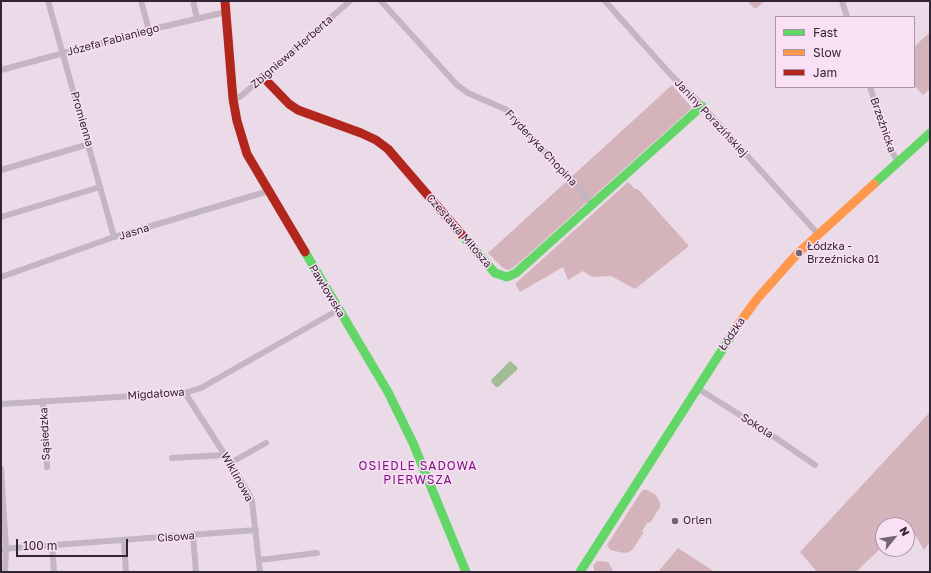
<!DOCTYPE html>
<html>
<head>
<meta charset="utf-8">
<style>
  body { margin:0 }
  #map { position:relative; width:931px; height:573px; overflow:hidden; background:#ebdbe8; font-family:"Golos Text",sans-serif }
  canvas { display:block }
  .frame { position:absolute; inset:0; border:2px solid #332433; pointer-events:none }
  .legend { position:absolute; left:775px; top:16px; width:140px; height:72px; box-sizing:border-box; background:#fae0f4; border:1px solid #aa95a7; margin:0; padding:5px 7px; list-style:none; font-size:12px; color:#332433 }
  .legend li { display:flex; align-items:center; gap:8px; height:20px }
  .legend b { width:20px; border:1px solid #aa95a7 }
  .north { position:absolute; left:875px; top:517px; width:40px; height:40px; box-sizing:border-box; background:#fae0f4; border:1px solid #aa95a7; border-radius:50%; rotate:60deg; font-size:11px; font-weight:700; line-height:16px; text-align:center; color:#332433 }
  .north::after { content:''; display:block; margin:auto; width:14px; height:18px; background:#736472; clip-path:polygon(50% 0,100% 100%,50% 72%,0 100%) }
  .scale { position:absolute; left:16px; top:539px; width:112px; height:18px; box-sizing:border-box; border:2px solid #332433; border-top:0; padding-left:5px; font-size:12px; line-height:14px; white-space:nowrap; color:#332433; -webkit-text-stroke:3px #fae0f4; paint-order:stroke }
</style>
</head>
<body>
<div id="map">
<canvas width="931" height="573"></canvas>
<div class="frame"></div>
<ul class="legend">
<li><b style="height:5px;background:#63d668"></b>Fast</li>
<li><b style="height:5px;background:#ff974d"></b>Slow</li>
<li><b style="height:5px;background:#b3261e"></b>Jam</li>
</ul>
<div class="north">N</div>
<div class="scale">100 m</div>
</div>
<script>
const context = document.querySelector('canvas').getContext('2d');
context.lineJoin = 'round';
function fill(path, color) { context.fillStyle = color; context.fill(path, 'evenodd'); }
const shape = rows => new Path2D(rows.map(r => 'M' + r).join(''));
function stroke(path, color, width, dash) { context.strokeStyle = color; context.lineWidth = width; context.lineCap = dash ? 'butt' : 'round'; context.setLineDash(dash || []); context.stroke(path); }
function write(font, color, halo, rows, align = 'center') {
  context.font = font + ' "Golos Text",sans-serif'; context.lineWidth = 3; context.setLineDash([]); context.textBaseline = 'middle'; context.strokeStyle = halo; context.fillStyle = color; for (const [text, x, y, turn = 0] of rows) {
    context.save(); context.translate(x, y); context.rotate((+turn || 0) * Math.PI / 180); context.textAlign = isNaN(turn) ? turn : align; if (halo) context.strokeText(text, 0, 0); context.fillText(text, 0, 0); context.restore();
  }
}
const green = shape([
  [747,1,765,1,755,9],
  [930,32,930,89,923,95,914,85,914,47],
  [672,85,692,108,518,264,509,270,504,269,488,253],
  [628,182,635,189,638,189,689,246,635,289,611,276,592,277,583,271,568,280,563,267,520,292,515,284],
  [930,412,930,542,924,550,908,523,905,525,883,525,883,546,856,572,817,572,800,552],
  [643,490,647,490,656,495,660,503,660,507,650,523,648,522,642,531,644,532,633,549,629,552,624,553,610,550,607,545,641,492],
  [678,548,715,572,658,572],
  [597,561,608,562,614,572,596,572,594,570,593,566]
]);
const water = shape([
  [510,361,517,367,517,370,498,387,496,387,492,383,491,380]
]);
const street = shape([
  [48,1,114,237],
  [141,1,149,30],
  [193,1,197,18],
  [381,1,457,85,468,93,507,110,592,204],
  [605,1,671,75,696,99,818,234],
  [842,1,847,17],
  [1,70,149,30,226,12],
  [870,87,891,150,898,162],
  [233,99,237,98,241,96,350,1],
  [1,170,89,144],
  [1,217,100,187],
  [1,277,114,237,269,191],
  [697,388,767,432,815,465],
  [185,393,225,455,248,492,252,501,260,572],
  [43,401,47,467],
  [1,404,185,393,201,388,338,310],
  [172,458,225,455],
  [230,463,266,443],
  [1,469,6,549,5,572],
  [193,535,196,572],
  [124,541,126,572],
  [52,546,54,572],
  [1,549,256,530],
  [259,560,317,553]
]);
const fast = shape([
  [874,184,930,133],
  [462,235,495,273,507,277,516,273,702,106],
  [305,252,388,392,413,443,466,572],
  [580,572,738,325]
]);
const slow = shape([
  [738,325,757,299,797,254,874,184]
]);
const jam = shape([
  [225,1,233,99,237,121,247,154,305,252],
  [263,77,289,104,298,110,361,133,376,140,388,149,462,235]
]);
const markers = [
  [799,253,4,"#736472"],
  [675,521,4,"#736472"]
];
const streetNames = [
  ["Józefa Fabianiego",113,40,-15],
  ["Zbigniewa Herberta",292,52,-41],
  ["Janiny Porazińskiej",711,118,47],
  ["Promienna",82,119,74],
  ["Brzeźnicka",883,125,71],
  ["Fryderyka Chopina",541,148,47],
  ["Czesława Miłosza",459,231,49],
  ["Jasna",134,232,-17],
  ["Pawłowska",327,291,59],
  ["Łódzka",732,334,-56],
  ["Migdałowa",156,394,-4],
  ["Sokola",757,426,33],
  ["Sąsiedzka",45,434,-93],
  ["Wiklinowa",237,477,61],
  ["Cisowa",176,537,-4]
];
const poiNames = [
  ["Łódzka -",807,247],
  ["Brzeźnicka 01",807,260],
  ["Orlen",683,521]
];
const neighbourhoodNames = [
  ["OSIEDLE SADOWA",418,466],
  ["PIERWSZA",418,480]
];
fill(green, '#d4b4ba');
fill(water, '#a2bd95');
stroke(street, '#c3b5c1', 6);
stroke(fast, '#63d668', 9);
stroke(slow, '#ff974d', 9);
stroke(jam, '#b3261e', 9);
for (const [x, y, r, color] of markers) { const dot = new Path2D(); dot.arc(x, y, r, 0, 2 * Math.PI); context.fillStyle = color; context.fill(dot); stroke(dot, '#fae0f4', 1.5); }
write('11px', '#332433', '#fae0f4', streetNames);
write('11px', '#332433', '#fae0f4', poiNames, 'left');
context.letterSpacing = '1px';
write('12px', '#7f1887', '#fae0f4', neighbourhoodNames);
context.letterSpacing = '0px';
</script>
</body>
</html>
